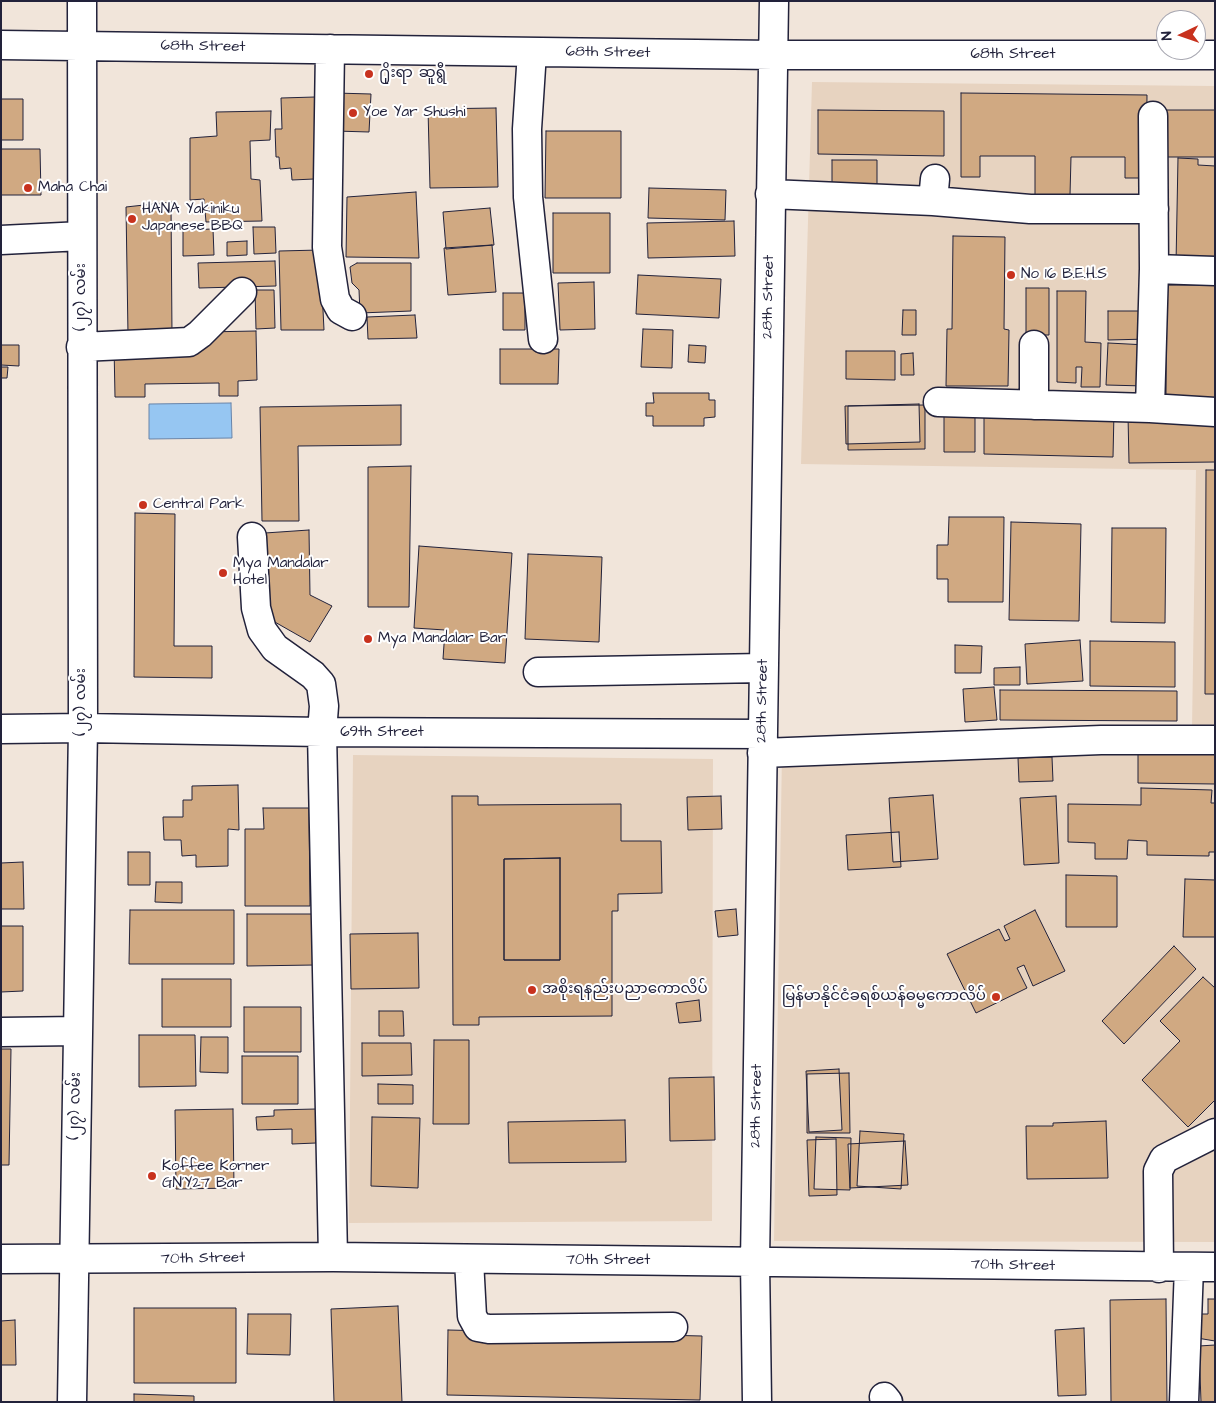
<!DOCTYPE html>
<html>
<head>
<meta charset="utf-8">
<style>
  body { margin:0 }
  #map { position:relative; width:1216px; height:1403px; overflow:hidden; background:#f1e5da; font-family:"Architects Daughter",sans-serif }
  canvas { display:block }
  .frame { position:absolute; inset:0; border:2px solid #22223b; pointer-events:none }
  .north { position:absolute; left:1156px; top:10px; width:50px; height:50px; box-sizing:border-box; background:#fff; border:1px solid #a7a7b1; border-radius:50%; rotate:267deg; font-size:14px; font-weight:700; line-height:20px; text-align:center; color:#22223b }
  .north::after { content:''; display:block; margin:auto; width:18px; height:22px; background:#c8321e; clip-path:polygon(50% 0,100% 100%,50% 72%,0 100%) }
</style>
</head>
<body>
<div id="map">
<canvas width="1216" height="1403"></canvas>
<div class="frame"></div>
<div class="north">N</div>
</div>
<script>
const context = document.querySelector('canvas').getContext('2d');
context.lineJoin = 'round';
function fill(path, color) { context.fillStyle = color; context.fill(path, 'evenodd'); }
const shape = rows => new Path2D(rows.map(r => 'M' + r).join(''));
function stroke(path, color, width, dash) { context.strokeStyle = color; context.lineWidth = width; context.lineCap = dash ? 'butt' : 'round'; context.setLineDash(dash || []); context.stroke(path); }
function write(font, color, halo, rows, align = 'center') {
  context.font = font + ' "Architects Daughter","Noto Sans Myanmar",sans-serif'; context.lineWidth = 4; context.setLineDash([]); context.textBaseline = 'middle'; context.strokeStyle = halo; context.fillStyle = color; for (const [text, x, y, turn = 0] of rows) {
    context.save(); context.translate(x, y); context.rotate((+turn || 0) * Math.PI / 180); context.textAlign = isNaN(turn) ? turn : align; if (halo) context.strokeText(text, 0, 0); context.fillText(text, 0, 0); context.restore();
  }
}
const built = shape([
  [812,82,1215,86,1215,727,1192,728,1196,470,801,464],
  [1215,742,1215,1242,774,1241,782,753],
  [353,755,713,759,712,1221,349,1223]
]);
const water = shape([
  [231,403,232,438,149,439,149,404,231,403]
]);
const building = shape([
  [335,93,371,94,369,132,335,131,335,93],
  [961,93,1147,95,1146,178,1125,178,1125,157,1071,157,1070,195,1035,195,1035,156,980,156,980,177,961,177,961,93],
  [315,97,318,167,314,167,314,179,292,180,291,168,280,169,279,157,276,157,275,129,282,129,281,98,315,97],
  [1,99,23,99,23,140,1,140,1,99],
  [496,108,498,187,430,188,428,109,496,108],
  [818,110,944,111,944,156,818,154,818,110],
  [1165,110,1215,110,1215,157,1165,157,1165,110],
  [271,111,270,140,250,141,251,179,260,180,262,221,206,222,204,199,190,200,190,138,217,136,216,112,271,111],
  [546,131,621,131,621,198,545,198,546,131],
  [1,149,40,149,41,195,1,195,1,149],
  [1178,158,1198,159,1198,165,1215,166,1215,262,1176,264,1178,158],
  [832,160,877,160,877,193,832,193,832,160],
  [649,188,726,190,725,220,648,218,649,188],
  [416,192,419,258,346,257,347,197,416,192],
  [171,202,172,335,128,335,126,207,171,202],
  [490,208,494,245,446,249,443,212,490,208],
  [553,213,610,213,610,273,553,273,553,213],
  [734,221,735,256,648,258,647,223,734,221],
  [253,227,275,227,276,253,254,254,253,227],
  [213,229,214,255,183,256,183,230,213,229],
  [953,236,1005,237,1004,329,1009,330,1008,386,946,386,947,329,952,329,953,236],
  [247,241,247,255,227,256,227,242,247,241],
  [492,245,496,292,448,295,444,248,492,245],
  [320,250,324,330,281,330,279,251,320,250],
  [275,261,276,286,199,288,198,263,275,261],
  [357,263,411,263,411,311,360,313,359,290,352,283,350,267,357,263],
  [638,275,721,279,719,318,636,314,638,275],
  [594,282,595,329,560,330,558,283,594,282],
  [1166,285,1215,285,1215,402,1166,402,1166,285],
  [1026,288,1049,288,1049,335,1026,335,1026,288],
  [255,290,274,290,275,328,256,329,255,290],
  [1057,291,1086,291,1085,342,1101,343,1100,387,1081,387,1082,367,1076,367,1076,383,1057,382,1057,291],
  [503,293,525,293,525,330,503,330,503,293],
  [903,310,916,310,916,335,902,335,903,310],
  [1108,311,1148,311,1149,339,1108,340,1108,311],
  [415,315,417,338,368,339,367,317,415,315],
  [643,329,673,330,672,368,641,367,643,329],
  [256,331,257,380,238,381,238,396,219,396,219,383,145,384,145,397,115,397,114,346,205,332,256,331],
  [1108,343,1147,345,1145,386,1106,385,1108,343],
  [1,345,19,345,19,366,1,365,1,345],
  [689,345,706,346,705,363,688,362,689,345],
  [500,349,559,349,558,384,500,384,500,349],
  [846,351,895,351,895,380,846,379,846,351],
  [913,353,914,375,901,375,901,354,913,353],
  [1,367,8,367,7,378,1,378,1,367],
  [653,393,709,393,709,400,715,400,715,417,704,418,704,426,653,426,653,416,646,416,646,403,654,403,653,393],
  [919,404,920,442,846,444,845,406,919,404],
  [401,405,401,445,298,446,299,521,262,521,260,407,401,405],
  [925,405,925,449,848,450,848,406,925,405],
  [984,409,1114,412,1113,457,984,454,984,409],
  [944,410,975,410,975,452,944,452,944,410],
  [1128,415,1215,415,1215,462,1129,463,1128,415],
  [411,466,409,607,368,607,368,467,411,466],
  [1206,470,1215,470,1215,694,1205,694,1206,470],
  [135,513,175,514,174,646,212,646,212,678,134,677,135,513],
  [949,517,1004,517,1003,602,948,602,948,579,937,579,937,545,948,545,949,517],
  [1011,522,1081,524,1079,621,1009,620,1011,522],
  [1112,528,1166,528,1165,623,1111,622,1112,528],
  [309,530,310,595,332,606,310,642,266,617,265,533,309,530],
  [419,546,512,553,505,663,443,659,445,630,414,628,419,546],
  [528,554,602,557,599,642,525,639,528,554],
  [1080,640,1083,681,1027,684,1025,644,1080,640],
  [1090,641,1175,642,1175,687,1090,686,1090,641],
  [955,645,982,646,981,673,955,673,955,645],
  [1020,667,1020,685,994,685,994,668,1020,667],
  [994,687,997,720,965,722,963,689,994,687],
  [1000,690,1177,691,1177,721,1000,720,1000,690],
  [1138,746,1215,746,1215,784,1138,783,1138,746],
  [1052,757,1053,781,1019,782,1018,758,1052,757],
  [238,785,239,830,228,829,228,866,196,867,196,855,182,856,181,840,164,840,163,817,183,817,183,800,192,800,192,786,238,785],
  [1141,788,1212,790,1211,803,1215,803,1215,852,1209,852,1209,856,1147,855,1147,841,1128,840,1127,859,1095,859,1095,843,1068,842,1068,804,1141,805,1141,788],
  [933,795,938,859,893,862,889,798,933,795],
  [452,796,478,796,478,805,621,804,621,841,661,841,662,893,618,894,618,911,612,911,612,1016,479,1017,479,1025,453,1025,452,796],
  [560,858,560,960,504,960,504,859,560,858],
  [721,796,722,829,688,830,687,797,721,796],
  [1056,796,1059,863,1024,865,1020,798,1056,796],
  [263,808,309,808,310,906,245,906,245,829,264,829,263,808],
  [899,832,901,867,848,870,846,835,899,832],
  [128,852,150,852,150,885,128,885,128,852],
  [560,858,560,960,504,960,504,859,560,858],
  [23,862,24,909,1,909,1,863,23,862],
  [1066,875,1117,876,1117,927,1066,927,1066,875],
  [1185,879,1215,880,1215,937,1183,937,1185,879],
  [156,882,182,882,182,903,155,902,156,882],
  [736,909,738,935,718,937,715,911,736,909],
  [130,910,234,910,234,964,129,964,130,910],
  [1035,910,1065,971,1033,986,1024,965,1017,968,1027,988,976,1013,947,954,999,929,1005,941,1010,939,1004,926,1035,910],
  [247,914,314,914,315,965,247,966,247,914],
  [1,926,23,926,23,991,1,992,1,926],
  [418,933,419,988,351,989,350,934,418,933],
  [1174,946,1196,969,1124,1044,1102,1021,1174,946],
  [1203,977,1215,988,1215,1100,1188,1127,1142,1080,1180,1041,1160,1021,1203,977],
  [162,979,231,979,231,1027,162,1027,162,979],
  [699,1000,701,1021,679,1023,676,1003,699,1000],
  [244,1007,301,1007,301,1052,244,1052,244,1007],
  [379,1011,403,1011,404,1036,379,1036,379,1011],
  [139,1035,195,1035,196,1086,139,1087,139,1035],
  [201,1037,228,1037,228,1073,200,1072,201,1037],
  [434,1040,469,1040,469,1124,433,1124,434,1040],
  [362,1043,411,1043,412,1075,362,1076,362,1043],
  [1,1049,11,1049,9,1165,1,1165,1,1049],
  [242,1056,298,1056,298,1104,242,1104,242,1056],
  [839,1069,842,1130,809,1132,806,1071,839,1069],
  [849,1073,850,1133,807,1133,807,1074,849,1073],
  [714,1077,715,1140,670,1141,669,1078,714,1077],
  [378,1084,413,1085,413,1104,378,1104,378,1084],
  [233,1109,234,1188,176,1189,175,1110,233,1109],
  [316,1109,316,1143,292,1144,292,1129,257,1130,256,1117,274,1116,274,1110,316,1109],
  [372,1117,420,1118,418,1188,371,1186,372,1117],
  [625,1120,626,1162,509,1163,508,1122,625,1120],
  [1106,1121,1108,1178,1027,1179,1026,1126,1053,1126,1053,1123,1106,1121],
  [860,1131,904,1134,901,1189,857,1186,860,1131],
  [816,1137,851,1138,850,1190,814,1189,816,1137],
  [836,1139,837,1195,809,1196,807,1140,836,1139],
  [905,1141,908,1185,850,1188,848,1144,905,1141],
  [1166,1299,1167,1402,1111,1402,1110,1300,1166,1299],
  [1208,1299,1215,1299,1215,1341,1197,1338,1197,1314,1208,1314,1208,1299],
  [398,1306,402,1402,334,1402,331,1309,398,1306],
  [134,1308,236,1308,236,1383,134,1383,134,1308],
  [248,1314,291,1314,290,1355,247,1354,248,1314],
  [15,1320,16,1365,1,1365,1,1321,15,1320],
  [1084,1328,1086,1395,1058,1396,1055,1330,1084,1328],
  [448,1330,702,1336,700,1400,447,1395,448,1330],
  [1215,1345,1215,1402,1201,1402,1199,1346,1215,1345],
  [134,1394,194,1396,194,1402,134,1402,134,1394]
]);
const minor = shape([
  [1,45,773,55,1215,55],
  [330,49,327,247,335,299,341,310,352,316],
  [532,52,527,129,528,197,543,339],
  [770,194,933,201,935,179],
  [933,201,1030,209,1154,209],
  [1,240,82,236],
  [1154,269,1215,271],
  [1034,345,1034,405],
  [81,347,189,342,200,334,242,292],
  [938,402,1150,408,1154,269,1153,116],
  [1150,408,1215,412],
  [252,537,256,608,262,630,275,648,313,675,321,684,324,706,322,732,333,1257],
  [538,672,763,668],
  [1,729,83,728,322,732,763,734],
  [762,753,1101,740,1215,740],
  [1,1032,78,1031],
  [1,1259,333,1257,1215,1267],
  [469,1260,472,1316,478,1327,489,1329,673,1327],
  [1159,1268,1158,1171,1164,1159,1215,1133],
  [884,1397,888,1402],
  [72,1402,83,728,82,1],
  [757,1402,755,1262,774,1],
  [1184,1402,1189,1267]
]);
const markers = [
  [369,74,5,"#c8321e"],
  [353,113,5,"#c8321e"],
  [28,188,5,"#c8321e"],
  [132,219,5,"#c8321e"],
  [1011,275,5,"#c8321e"],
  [143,505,5,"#c8321e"],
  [223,573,5,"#c8321e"],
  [368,639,5,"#c8321e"],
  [532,990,5,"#c8321e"],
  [996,997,5,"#c8321e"],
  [152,1176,5,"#c8321e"]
];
const streetNames = [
  ["68th Street",203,47,1],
  ["68th Street",608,53,1],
  ["68th Street",1013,55],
  ["(၂၇) လမ်း",82,297,-90],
  ["28th Street",769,297,-89],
  ["28th Street",763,701,-89],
  ["(၂၇) လမ်း",82,702,-90],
  ["69th Street",382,733],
  ["(၂၇) လမ်း",76,1106,-89],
  ["28th Street",757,1106,-89],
  ["70th Street",203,1259,-1],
  ["70th Street",608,1261],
  ["70th Street",1013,1266,1]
];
const poiNames = [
  ["႐ိုးရာ ဆူရွီ",379,74],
  ["Yoe Yar Shushi",363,113],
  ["Maha Chai",38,188],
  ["HANA Yakiniku",142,210],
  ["Japanese BBQ",142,227],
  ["No 16 B.E.H.S",1021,275],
  ["Central Park",153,505],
  ["Mya Mandalar",233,564],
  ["Hotel",233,581],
  ["Mya Mandalar Bar",378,639],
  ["အစိုးရနည်းပညာကောလိပ်",542,990],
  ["မြန်မာနိုင်ငံခရစ်ယန်ဓမ္မကောလိပ်",986,997,"right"],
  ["Koffee Korner",162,1167],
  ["GN'Y27 Bar",162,1184]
];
fill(built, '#e7d3c0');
fill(water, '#96c6f2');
stroke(water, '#6884a9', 1);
fill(building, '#d0a982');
stroke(building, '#22223b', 1);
stroke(minor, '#22223b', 31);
stroke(minor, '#fff', 28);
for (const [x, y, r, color] of markers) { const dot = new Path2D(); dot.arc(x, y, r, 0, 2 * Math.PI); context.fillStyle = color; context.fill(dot); stroke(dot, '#fff', 2); }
write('15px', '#22223b', '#fff', streetNames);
write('15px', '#22223b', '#fff', poiNames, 'left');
</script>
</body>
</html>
